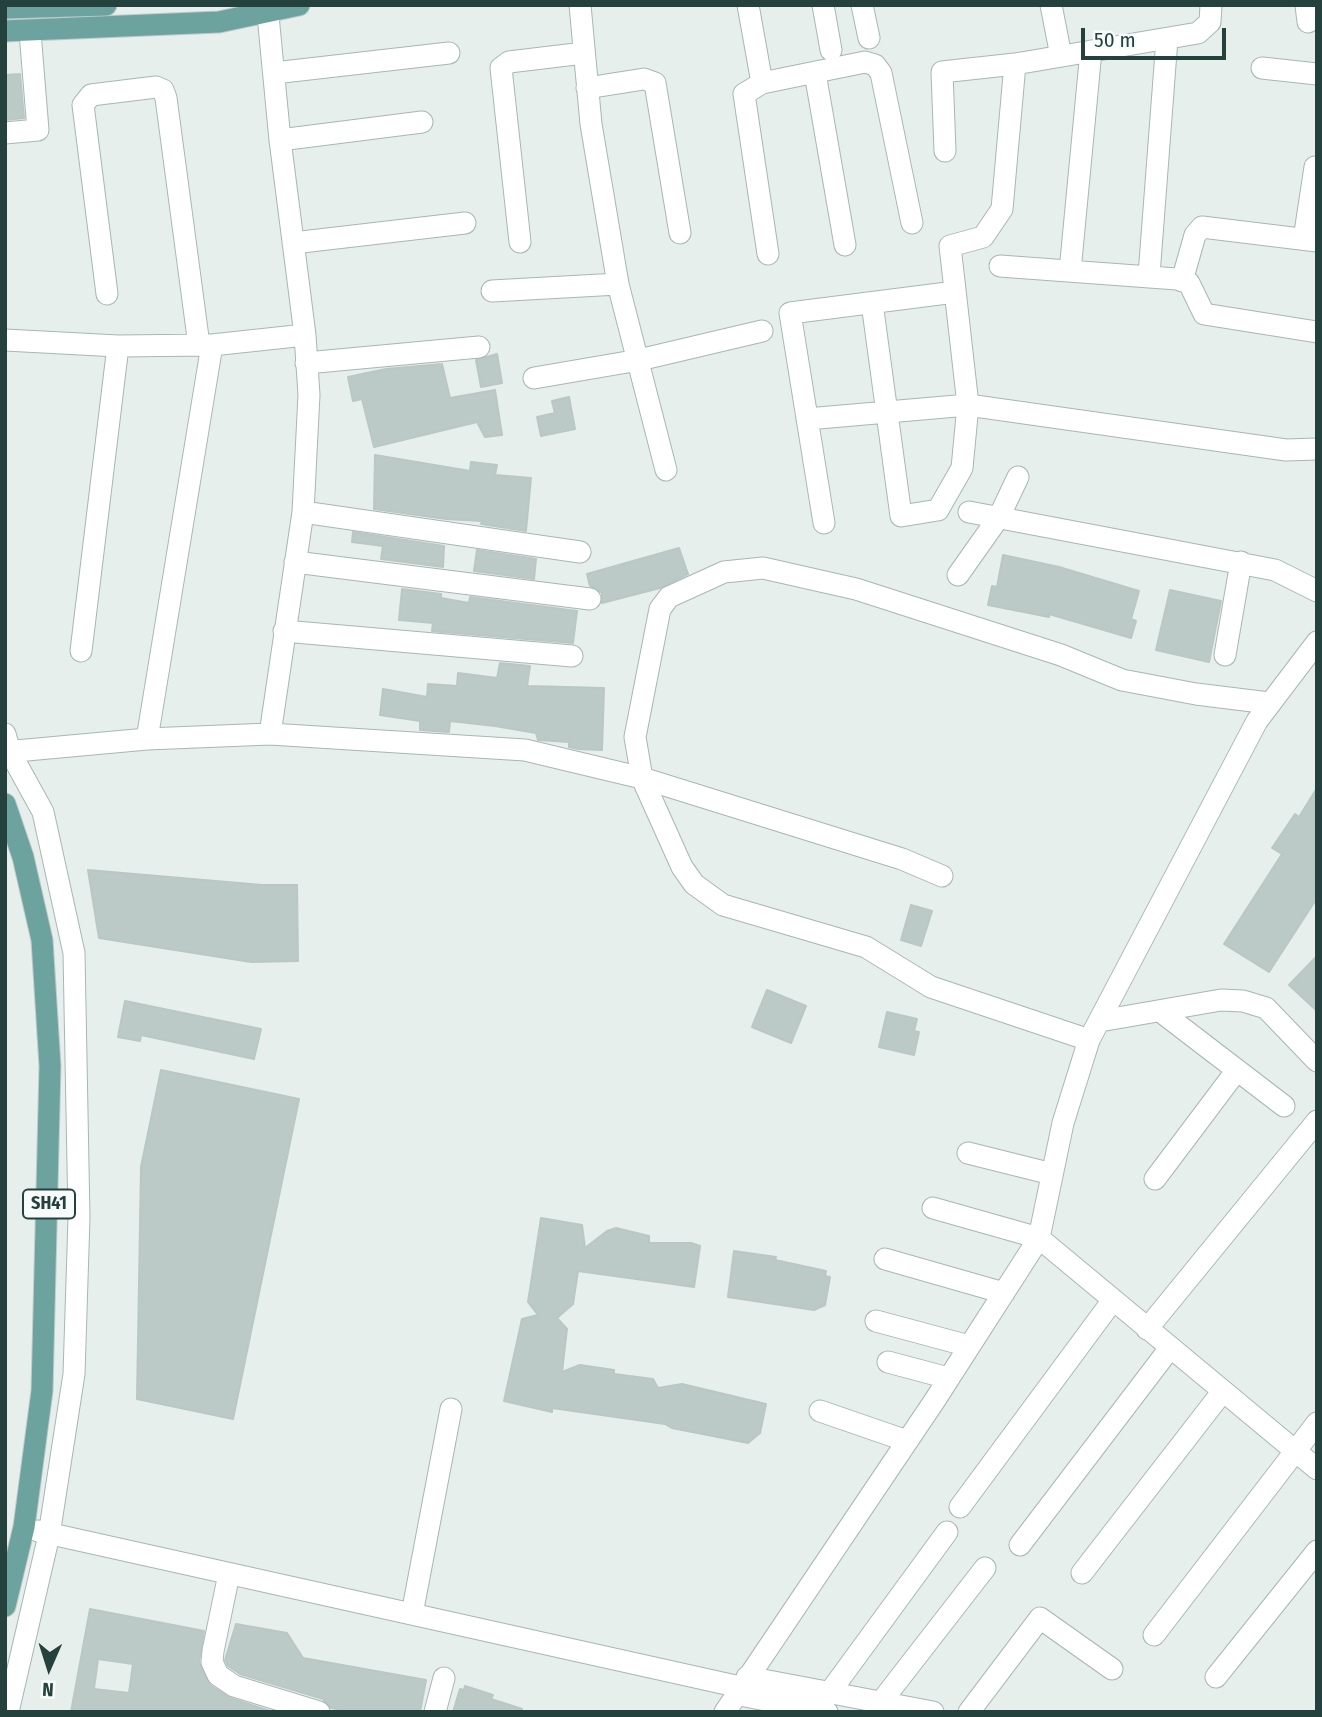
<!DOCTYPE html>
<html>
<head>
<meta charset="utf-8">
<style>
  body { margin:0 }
  #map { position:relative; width:1322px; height:1717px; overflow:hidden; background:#e6efec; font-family:"Fira Sans Condensed",sans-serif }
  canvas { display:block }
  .frame { position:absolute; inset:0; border:7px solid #25413e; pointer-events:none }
  .north { position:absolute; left:14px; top:1633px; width:70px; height:70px; -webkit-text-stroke:5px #f7fbfa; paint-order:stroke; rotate:183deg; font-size:19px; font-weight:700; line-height:28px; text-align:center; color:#25413e }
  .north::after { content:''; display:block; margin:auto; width:24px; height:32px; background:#25413e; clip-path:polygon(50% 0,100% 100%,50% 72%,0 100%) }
  .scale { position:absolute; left:1081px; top:28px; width:145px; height:32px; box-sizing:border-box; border:4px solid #25413e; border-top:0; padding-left:9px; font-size:21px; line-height:24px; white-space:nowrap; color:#25413e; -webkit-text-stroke:5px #f7fbfa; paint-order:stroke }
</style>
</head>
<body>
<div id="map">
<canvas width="1322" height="1717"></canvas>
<div class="frame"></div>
<div class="north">N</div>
<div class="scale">50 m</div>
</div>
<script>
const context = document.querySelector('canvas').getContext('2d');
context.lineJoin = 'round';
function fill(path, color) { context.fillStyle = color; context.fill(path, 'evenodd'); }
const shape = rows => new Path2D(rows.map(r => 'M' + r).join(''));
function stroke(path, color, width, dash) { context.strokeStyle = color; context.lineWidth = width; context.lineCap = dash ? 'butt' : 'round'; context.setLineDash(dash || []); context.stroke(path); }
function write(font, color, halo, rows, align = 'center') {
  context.font = font + ' "Fira Sans Condensed",sans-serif'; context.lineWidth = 5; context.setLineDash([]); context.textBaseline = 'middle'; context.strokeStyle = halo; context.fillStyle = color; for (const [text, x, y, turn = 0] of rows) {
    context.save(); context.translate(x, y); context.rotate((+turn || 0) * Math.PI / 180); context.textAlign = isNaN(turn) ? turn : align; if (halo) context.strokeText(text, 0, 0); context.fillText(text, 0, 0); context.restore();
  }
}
const building = shape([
  [20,74,24,118,5,120,5,75,20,74],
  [497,354,502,383,481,387,476,360,497,354],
  [442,364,450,398,495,390,502,435,485,437,477,422,374,447,362,399,353,401,348,377,386,369,442,364],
  [569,397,575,429,541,436,537,417,555,413,552,401,569,397],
  [375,455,470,471,471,462,497,465,495,475,531,478,526,531,481,524,482,521,446,519,374,509,375,455],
  [353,532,444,546,443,567,381,559,383,546,352,542,353,532],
  [679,548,688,574,660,588,602,603,602,593,590,586,587,574,679,548],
  [477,550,536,559,534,579,474,571,477,550],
  [1003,555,1059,567,1139,591,1131,619,1136,621,1131,638,1049,614,1049,617,988,605,992,586,997,587,1003,555],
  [402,589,441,594,441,598,469,603,470,597,577,611,573,643,432,631,433,623,399,620,402,589],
  [1170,590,1221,601,1209,662,1156,650,1170,590],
  [500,663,530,666,527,686,604,688,602,750,578,749,569,747,569,742,538,740,536,733,495,726,450,721,449,732,420,730,420,721,380,715,383,689,427,697,428,684,457,686,458,673,497,678,500,663],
  [1317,788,1317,898,1269,972,1224,944,1282,854,1272,848,1295,814,1299,817,1317,788],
  [88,870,262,885,297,885,298,961,251,962,99,938,88,870],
  [911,905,932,911,921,946,901,940,911,905],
  [1317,956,1317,1011,1289,985,1317,956],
  [767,990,806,1006,791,1043,752,1027,767,990],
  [125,1001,261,1029,254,1059,141,1035,140,1041,118,1037,125,1001],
  [887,1012,917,1019,914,1031,919,1032,914,1055,879,1047,887,1012],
  [161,1070,299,1099,233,1419,137,1399,141,1167,161,1070],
  [541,1218,582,1225,585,1248,607,1231,616,1228,649,1236,649,1243,691,1243,700,1246,694,1287,578,1271,573,1304,557,1318,567,1329,562,1372,580,1365,614,1370,614,1374,653,1379,658,1388,682,1384,766,1404,760,1433,748,1443,672,1428,665,1424,552,1408,552,1412,504,1401,522,1319,538,1315,528,1302,541,1218],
  [734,1251,776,1257,775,1260,826,1271,825,1276,830,1277,825,1305,814,1310,728,1297,734,1251],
  [90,1609,204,1631,199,1662,210,1685,230,1698,273,1712,71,1712,90,1609],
  [98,1659,133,1664,129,1693,94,1689,98,1659],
  [236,1624,287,1633,303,1658,426,1680,420,1712,354,1712,331,1708,323,1699,240,1674,228,1666,225,1660,236,1624],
  [465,1686,493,1695,491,1699,522,1709,521,1712,453,1712,460,1689,464,1690,465,1686]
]);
const minor = shape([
  [267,5,280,140,305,335,309,395,303,512,270,734],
  [580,5,591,124,618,284,666,470],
  [748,5,762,83,744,94,768,254],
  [823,5,831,50],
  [862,5,869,38],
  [1051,5,1061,56],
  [1306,5,1308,22],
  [1262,68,1317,74],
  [274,73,449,53],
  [815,73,845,245],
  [762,83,865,62,875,65,881,73,912,223],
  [587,88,644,79,655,83,680,233],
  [5,133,38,130,30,32],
  [280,140,422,122],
  [945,151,942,72,1015,64],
  [1304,239,1315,167],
  [520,242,501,68,509,62,584,53],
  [293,243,465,223],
  [1000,266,1177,279,1189,283,1204,314,1317,332],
  [1070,271,1091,51],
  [1149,275,1167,39],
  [1182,281,1195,235,1202,227,1317,241],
  [492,291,618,284],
  [107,294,83,105,91,95,156,87,163,90,166,98,199,345],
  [872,303,901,516,938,510,962,468,968,405,950,246,983,237,1002,209,1015,64,1198,33,1210,22,1211,5],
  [5,340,118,346,210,345],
  [306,363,479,347],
  [534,378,639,360,762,331],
  [807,419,968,405,1286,450,1317,449],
  [303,512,580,552],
  [969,512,1275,570,1317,591],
  [824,523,790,313,955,292],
  [295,562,590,599],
  [958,575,999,517,1018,477],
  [284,631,572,656],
  [81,651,118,346],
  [1225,655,1241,562],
  [5,734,10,752,43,812,74,953,79,1218,74,1374,49,1535,8,1712],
  [147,739,212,345,305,335],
  [5,752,147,739,270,734,525,750,642,778,902,859,942,876],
  [1160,1011,1284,1106],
  [1100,1021,1221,1000,1243,1001,1266,1008,1317,1061],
  [1089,1040,931,987,866,947,723,905,694,884,682,867,642,778,635,737,660,609,669,597,724,572,763,568,856,589,1061,655,1122,680,1196,694,1269,703],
  [968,1153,1052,1174],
  [1155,1179,1237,1070],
  [933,1208,1039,1238,1317,1469],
  [885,1259,1004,1293],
  [876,1321,969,1346],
  [1147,1329,1317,1121],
  [888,1362,948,1378],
  [820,1411,907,1441],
  [960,1507,1113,1300],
  [38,1531,740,1687],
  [1020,1545,1170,1348],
  [1082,1573,1223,1391],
  [229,1574,213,1651,212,1662,218,1675,234,1686,319,1712],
  [412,1614,451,1409],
  [1154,1635,1317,1423],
  [747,1677,933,1712],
  [1216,1677,1317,1551],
  [830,1692,947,1532],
  [735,1694,827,1712],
  [881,1702,985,1568],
  [435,1712,444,1678],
  [725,1712,935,1400,1039,1238,1063,1123,1089,1040,1257,721,1317,642],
  [969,1712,1040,1618,1112,1669]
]);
const major = shape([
  [5,8,106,5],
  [5,31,219,22,299,5],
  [5,804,23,857,42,940,50,1066,42,1391,24,1527,5,1606]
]);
const shields = [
  [49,1204,52]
];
const shieldNames = [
  ["SH41",49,1204]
];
fill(building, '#bbcac6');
stroke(building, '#b9c8c4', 2);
stroke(minor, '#a8b7b4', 23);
stroke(major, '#c2cac9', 23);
stroke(minor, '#fff', 21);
stroke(major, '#6ca39e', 21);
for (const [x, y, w] of shields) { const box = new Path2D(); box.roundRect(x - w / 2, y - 14.5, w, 29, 5); context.fillStyle = '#f7fbfa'; context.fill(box); stroke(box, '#25413e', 2); }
write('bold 18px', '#25413e', null, shieldNames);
</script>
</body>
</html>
